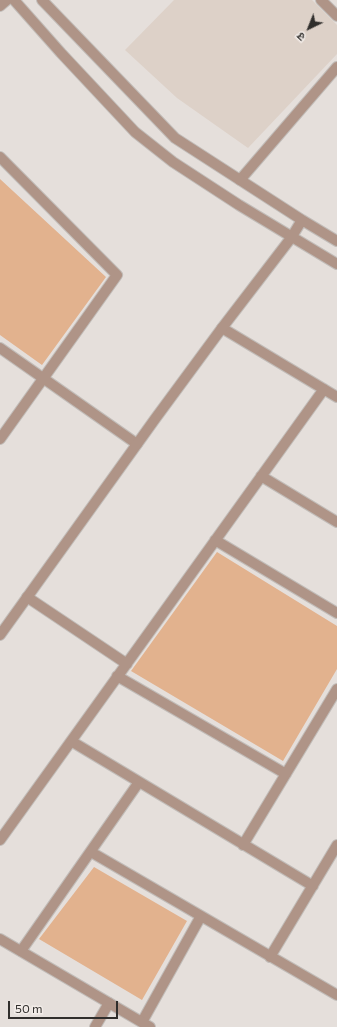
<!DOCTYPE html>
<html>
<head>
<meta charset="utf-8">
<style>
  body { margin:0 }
  #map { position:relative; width:337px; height:1027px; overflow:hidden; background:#e5dfdb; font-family:Commissioner,"Noto Sans Devanagari",sans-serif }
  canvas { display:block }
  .north { position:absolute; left:289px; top:8px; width:40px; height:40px; -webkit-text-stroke:3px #f2ece8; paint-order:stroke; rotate:223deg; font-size:11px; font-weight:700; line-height:16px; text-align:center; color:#302e2c }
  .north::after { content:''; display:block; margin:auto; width:14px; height:18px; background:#302e2c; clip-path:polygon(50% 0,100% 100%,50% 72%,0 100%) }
  .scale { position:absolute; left:8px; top:1001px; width:110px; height:18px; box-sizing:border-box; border:2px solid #302e2c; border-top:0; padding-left:5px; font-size:12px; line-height:14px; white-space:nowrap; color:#302e2c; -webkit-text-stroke:3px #f2ece8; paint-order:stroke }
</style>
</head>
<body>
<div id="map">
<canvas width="337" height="1027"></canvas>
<div class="north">उ</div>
<div class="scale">50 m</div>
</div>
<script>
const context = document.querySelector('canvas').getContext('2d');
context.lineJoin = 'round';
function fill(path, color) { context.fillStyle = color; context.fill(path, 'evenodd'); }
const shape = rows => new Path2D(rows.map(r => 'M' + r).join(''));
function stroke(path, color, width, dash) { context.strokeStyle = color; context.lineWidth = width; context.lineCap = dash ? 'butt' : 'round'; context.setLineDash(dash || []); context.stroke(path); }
const built = shape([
  [174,0,312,0,337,25,337,54,248,148,177,98,125,50]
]);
const green = shape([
  [0,179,106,277,42,365,0,335],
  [217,552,337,626,337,669,283,761,131,671],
  [94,867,187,921,142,1000,39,939]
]);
const minor = shape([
  [321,0,337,16],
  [0,6,7,0],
  [0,157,117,275,0,439],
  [240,180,337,67],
  [222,328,337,397],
  [0,348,137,444],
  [261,476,337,522],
  [215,540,337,613],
  [27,597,127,664],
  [117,676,286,774],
  [71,741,313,886],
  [0,840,324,389],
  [243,845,337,689],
  [91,852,337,995],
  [21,951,139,782],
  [270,957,337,845],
  [142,1022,201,916],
  [95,1027,109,1003]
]);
const tertiary = shape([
  [14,0,61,53,135,132,173,162,239,205,337,264],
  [42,0,175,138,302,220,337,241],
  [0,635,155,419,222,328,291,238,302,220],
  [0,939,150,1027]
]);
fill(built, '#ddd1c8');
fill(green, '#e2b28e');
stroke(minor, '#c1bcb8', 12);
stroke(tertiary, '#c1bcb8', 12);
stroke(minor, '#af9487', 10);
stroke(tertiary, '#af9487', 10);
</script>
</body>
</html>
